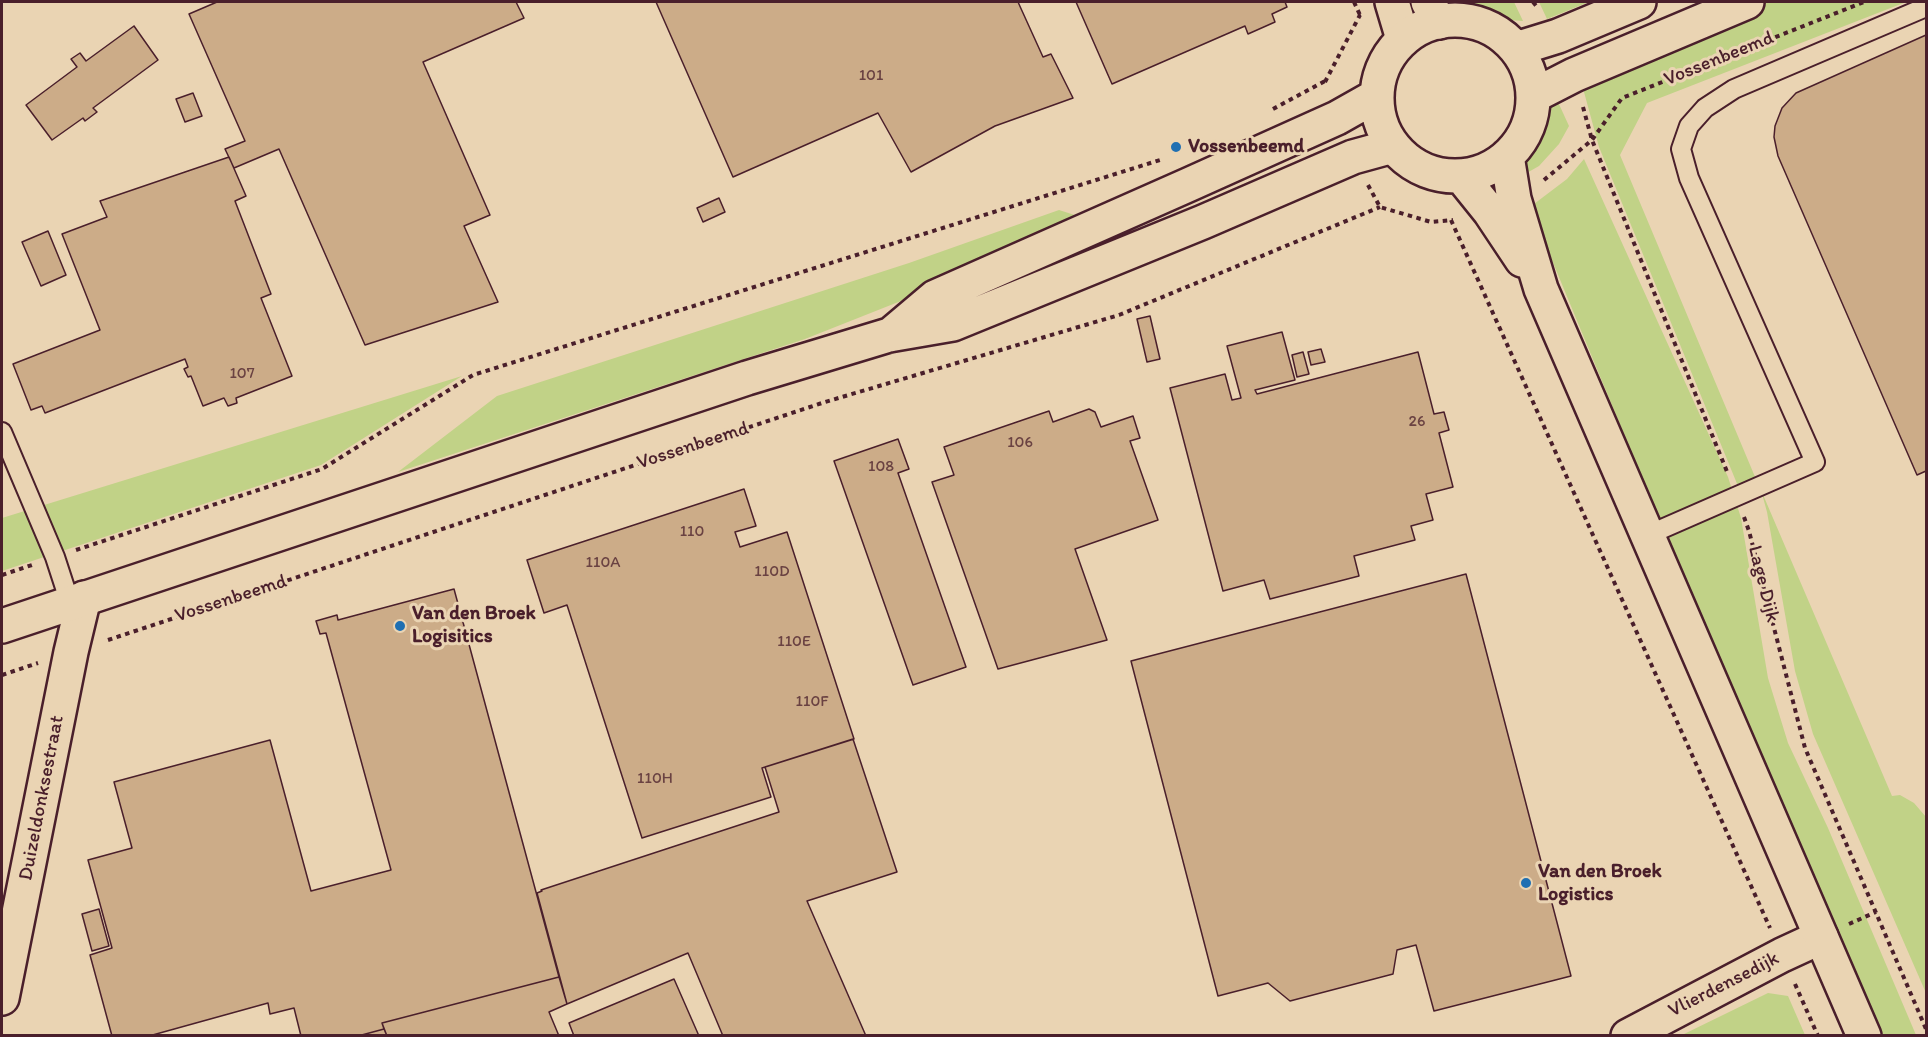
<!DOCTYPE html>
<html>
<head>
<meta charset="utf-8">
<style>
  body { margin:0 }
  #map { position:relative; width:1928px; height:1037px; overflow:hidden; background:#ead4b3; font-family:Itim,sans-serif }
  canvas { display:block }
  .frame { position:absolute; inset:0; border:3px solid #4a1f2b; pointer-events:none }
</style>
</head>
<body>
<div id="map">
<canvas width="1928" height="1037"></canvas>
<div class="frame"></div>
</div>
<script>
const context = document.querySelector('canvas').getContext('2d');
context.lineJoin = 'round';
function fill(path, color) { context.fillStyle = color; context.fill(path, 'evenodd'); }
const shape = rows => new Path2D(rows.map(r => 'M' + r).join(''));
function stroke(path, color, width, dash) { context.strokeStyle = color; context.lineWidth = width; context.lineCap = dash ? 'butt' : 'round'; context.setLineDash(dash || []); context.stroke(path); }
function write(font, color, halo, rows, align = 'center') {
  context.font = font + ' Itim,sans-serif'; context.lineWidth = 6; context.setLineDash([]); context.textBaseline = 'middle'; context.strokeStyle = halo; context.fillStyle = color; for (const [text, x, y, turn = 0] of rows) {
    context.save(); context.translate(x, y); context.rotate((+turn || 0) * Math.PI / 180); context.textAlign = isNaN(turn) ? turn : align; if (halo) context.strokeText(text, 0, 0); context.fillText(text, 0, 0); context.restore();
  }
}
const green = shape([
  [1453,2,1514,2,1523,21,1494,19],
  [1539,2,1589,2,1547,19],
  [1767,2,1906,2,1647,103,1620,155,1758,484,1740,491,1599,147,1581,81],
  [1558,102,1569,126,1559,144,1539,166,1518,178,1516,167,1530,134,1546,107],
  [1584,159,1728,477,1741,518,1768,678,1788,743,1828,828,1916,1035,1881,1035,1769,785,1530,207,1567,179],
  [1059,210,1084,218,911,297,805,339,398,472,497,396,909,263],
  [462,376,321,465,2,571,2,518],
  [1761,490,1892,796,1900,795,1914,803,1926,817,1926,993,1813,734,1795,671,1767,512],
  [1768,993,1788,996,1805,1035,1682,1035]
]);
const building = shape([
  [217,2,516,2,524,18,423,62,490,215,464,226,498,302,365,345,279,149,234,168,225,149,245,141,189,14,217,2],
  [656,2,1018,2,1043,57,1051,54,1073,98,995,126,911,172,878,113,733,177,656,2],
  [1076,2,1285,2,1287,7,1272,14,1275,22,1248,34,1245,26,1112,84,1076,2],
  [134,26,158,60,93,108,97,112,85,121,83,118,52,140,26,105,77,67,71,59,80,53,86,61,134,26],
  [1926,35,1926,471,1917,475,1778,156,1774,137,1775,126,1782,108,1796,93,1926,35],
  [193,93,202,116,185,122,176,99,193,93],
  [229,157,246,196,235,201,271,294,261,298,292,376,236,398,237,403,228,406,224,398,203,406,191,376,188,377,184,369,188,367,185,359,45,413,42,406,31,410,13,364,100,330,62,234,107,217,100,201,229,157],
  [719,198,725,212,703,222,697,208,719,198],
  [48,231,66,275,41,286,22,242,48,231],
  [1150,316,1160,359,1147,362,1137,319,1150,316],
  [1282,332,1295,380,1255,390,1257,394,1418,352,1434,414,1444,412,1449,430,1439,433,1453,487,1426,494,1433,520,1411,526,1415,540,1354,556,1359,576,1270,599,1264,580,1223,591,1170,388,1225,374,1232,400,1241,398,1227,346,1282,332],
  [1321,349,1325,362,1311,365,1308,352,1321,349],
  [1303,352,1309,374,1297,377,1292,355,1303,352],
  [1089,409,1095,412,1101,427,1133,416,1140,438,1130,441,1158,520,1075,549,1107,640,998,669,932,482,954,475,944,447,1049,411,1053,422,1089,409],
  [898,439,909,469,898,473,966,667,913,685,834,461,898,439],
  [744,489,756,526,735,532,740,547,787,532,854,739,762,768,771,797,642,838,567,605,544,613,527,560,744,489],
  [1466,574,1571,976,1434,1011,1416,945,1397,950,1393,974,1290,1001,1268,983,1218,996,1131,661,1466,574],
  [454,589,559,977,382,1023,384,1029,358,1036,301,1036,294,1008,270,1014,268,1003,149,1036,112,1036,90,955,112,948,88,860,132,848,114,782,270,740,311,891,391,870,326,633,320,634,316,621,337,615,338,620,454,589],
  [853,739,897,872,807,901,866,1036,723,1036,688,953,567,1004,537,893,542,891,541,890,779,812,765,767,853,739],
  [99,909,109,946,92,951,82,914,99,909],
  [559,977,567,1004,549,1012,559,1036,387,1036,382,1023,559,977],
  [674,979,699,1036,574,1036,569,1023,674,979],
  [384,1029,387,1036,358,1036,384,1029]
]);
const path = shape([
  [1354,2,1360,15],
  [1533,2,1538,8],
  [1325,82,1360,15,1364,13],
  [1583,107,1592,140,1728,474],
  [1273,109,1325,81],
  [1544,180,1592,140,1622,98,1864,2],
  [1368,185,1380,207,1431,222,1453,220],
  [1451,220,1770,928],
  [1744,517,1749,531,1805,748,1926,1029],
  [76,550,322,469,473,375,1160,160],
  [2,575,32,565],
  [108,640,825,402,1119,315,1380,207],
  [2,675,38,663],
  [1849,924,1876,912],
  [1795,984,1818,1036]
]);
const service = shape([
  [2,432,55,557,70,603],
  [1648,535,1815,462,1689,178,1681,149,1689,126,1705,108,1734,89,1926,7]
]);
const minor = shape([
  [1392,2,1403,39],
  [1428,2,1439,22],
  [2,998,71,652,84,598],
  [1628,1036,1782,955,1821,937]
]);
const secondary = shape([
  '1377 98a78 78 0 1 1 156 0a78 78 0 1 1-156 0Z',
  [1516,49,1558,36,1639,2],
  [1533,96,1574,75,1747,2],
  [1507,156,1514,199,1541,289,1864,1036],
  [1461,176,1490,212,1522,260],
  [890,335,935,297,1188,185,1337,118,1376,96],
  [2,626,747,378,889,335,953,324,1203,222,1353,157,1393,146]
]);
const markers = [
  [1176,147,6,"#1f6fb2"],
  [400,626,6,"#1f6fb2"],
  [1526,883,6,"#1f6fb2"]
];
const numberNames = [
  ["101",871,76],
  ["107",242,374],
  ["26",1417,422],
  ["106",1020,443],
  ["108",881,467],
  ["110",692,532],
  ["110A",603,563],
  ["110D",772,572],
  ["110E",794,642],
  ["110F",812,702],
  ["110H",655,779]
];
const streetNames = [
  ["Vossenbeemd",1719,59,-22],
  ["Vossenbeemd",693,446,-18],
  ["Lage Dijk",1763,584,76],
  ["Vossenbeemd",231,599,-18],
  ["Duizeldonksestraat",42,798,-79],
  ["Vlierdensedijk",1724,985,-27]
];
const poiNames = [
  ["Vossenbeemd",1188,147],
  ["Van den Broek",412,614],
  ["Logisitics",412,637],
  ["Van den Broek",1538,872],
  ["Logistics",1538,895]
];
fill(green, '#c1d287');
fill(building, '#ccac88');
stroke(building, '#4a1f2b', 1.5);
stroke(service, '#4a1f2b', 22);
stroke(minor, '#4a1f2b', 38);
stroke(secondary, '#4a1f2b', 38);
stroke(path, '#4a1f2b', 4, [4.5, 4.5]);
stroke(service, '#ead4b3', 18);
stroke(minor, '#ead4b3', 33);
stroke(secondary, '#ead4b3', 33);
for (const [x, y, r, color] of markers) { const dot = new Path2D(); dot.arc(x, y, r, 0, 2 * Math.PI); context.fillStyle = color; context.fill(dot); stroke(dot, '#ead4b3', 2); }
write('16px', '#6a4242', null, numberNames);
write('20px', '#4a1f2b', '#ead4b3', streetNames);
write('bold 20px', '#4a1f2b', '#ead4b3', poiNames, 'left');
</script>
</body>
</html>
